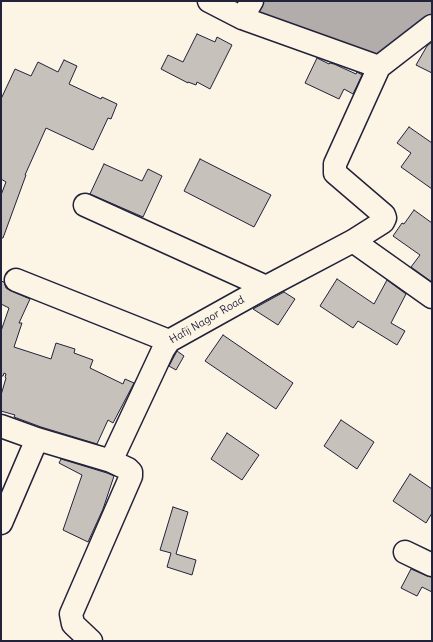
<!DOCTYPE html>
<html>
<head>
<meta charset="utf-8">
<style>
  body { margin:0 }
  #map { position:relative; width:433px; height:642px; overflow:hidden; background:#fcf5e5; font-family:Delius,sans-serif }
  canvas { display:block }
  .frame { position:absolute; inset:0; border:2px solid #22223b; pointer-events:none }
</style>
</head>
<body>
<div id="map">
<canvas width="433" height="642"></canvas>
<div class="frame"></div>
</div>
<script>
const context = document.querySelector('canvas').getContext('2d');
context.lineJoin = 'round';
function fill(path, color) { context.fillStyle = color; context.fill(path, 'evenodd'); }
const shape = rows => new Path2D(rows.map(r => 'M' + r).join(''));
function stroke(path, color, width, dash) { context.strokeStyle = color; context.lineWidth = width; context.lineCap = dash ? 'butt' : 'round'; context.setLineDash(dash || []); context.stroke(path); }
function write(font, color, halo, rows, align = 'center') {
  context.font = font + ' Delius,sans-serif'; context.lineWidth = 3; context.setLineDash([]); context.textBaseline = 'middle'; context.strokeStyle = halo; context.fillStyle = color; for (const [text, x, y, turn = 0] of rows) {
    context.save(); context.translate(x, y); context.rotate((+turn || 0) * Math.PI / 180); context.textAlign = isNaN(turn) ? turn : align; if (halo) context.strokeText(text, 0, 0); context.fillText(text, 0, 0); context.restore();
  }
}
const water = shape([
  [262,1,432,1,432,16,374,58,253,15,262,1]
]);
const building = shape([
  [197,34,215,42,217,37,232,45,210,89,197,82,196,85,188,82,188,83,161,69,168,55,183,62,197,34],
  [432,42,432,73,416,65,427,46,432,42],
  [317,58,329,64,330,63,334,64,356,74,357,72,362,75,353,94,344,89,339,99,305,83,317,58],
  [64,60,77,66,69,84,101,99,102,97,117,104,111,119,108,118,93,150,46,128,25,175,26,175,3,238,1,238,1,195,6,182,1,179,1,99,15,69,31,76,38,62,58,72,64,60],
  [409,127,432,143,432,189,401,167,411,153,397,143,409,127],
  [200,159,271,195,254,227,184,191,200,159],
  [104,164,142,181,148,169,162,176,143,217,90,194,104,164],
  [414,210,432,223,432,282,411,267,420,255,393,236,402,223,404,224,414,210],
  [337,279,374,304,387,280,406,294,391,323,405,331,397,345,358,321,353,328,320,306,337,279],
  [1,281,4,282,6,288,11,291,30,299,19,323,22,323,14,347,51,359,56,343,75,349,74,353,93,360,90,368,123,384,125,379,134,383,113,423,108,420,97,444,41,427,14,417,15,415,1,411,1,395,6,378,5,377,6,374,4,373,3,376,1,376,1,331,9,308,1,304,1,281],
  [284,292,295,299,278,325,253,309,284,292],
  [223,335,293,383,276,409,205,361,223,335],
  [177,351,184,356,176,370,169,366,177,351],
  [341,420,374,442,357,469,324,446,341,420],
  [227,433,259,455,242,480,211,459,227,433],
  [61,459,107,473,114,476,103,509,88,542,63,530,82,475,59,463,61,459],
  [410,474,432,489,432,513,426,523,393,501,410,474],
  [173,507,188,512,176,554,196,560,192,575,167,567,171,553,160,550,173,507],
  [411,569,427,576,432,577,432,592,422,587,417,596,401,588,411,569]
]);
const minor = shape([
  [209,1,242,18,379,67,432,26],
  [242,18,252,1],
  [85,205,266,287],
  [353,241,432,297],
  [16,280,169,341],
  [1,426,37,439,111,461],
  [1,523,37,439],
  [405,552,432,565],
  [91,641,73,624,71,614,131,476,131,472,128,469,111,461,163,350,169,341,266,287,353,241,383,222,385,218,384,215,335,173,335,164,379,67]
]);
const streetNames = [
  ["Hafij Nagor Road",207,320,-30]
];
fill(water, '#b2adab');
stroke(water, '#78757e', 1);
fill(building, '#c6c1bb');
stroke(building, '#22223b', 1);
stroke(minor, '#22223b', 25);
stroke(minor, '#fcf5e5', 22);
write('11px', '#22223b', '#fcf5e5', streetNames);
</script>
</body>
</html>
